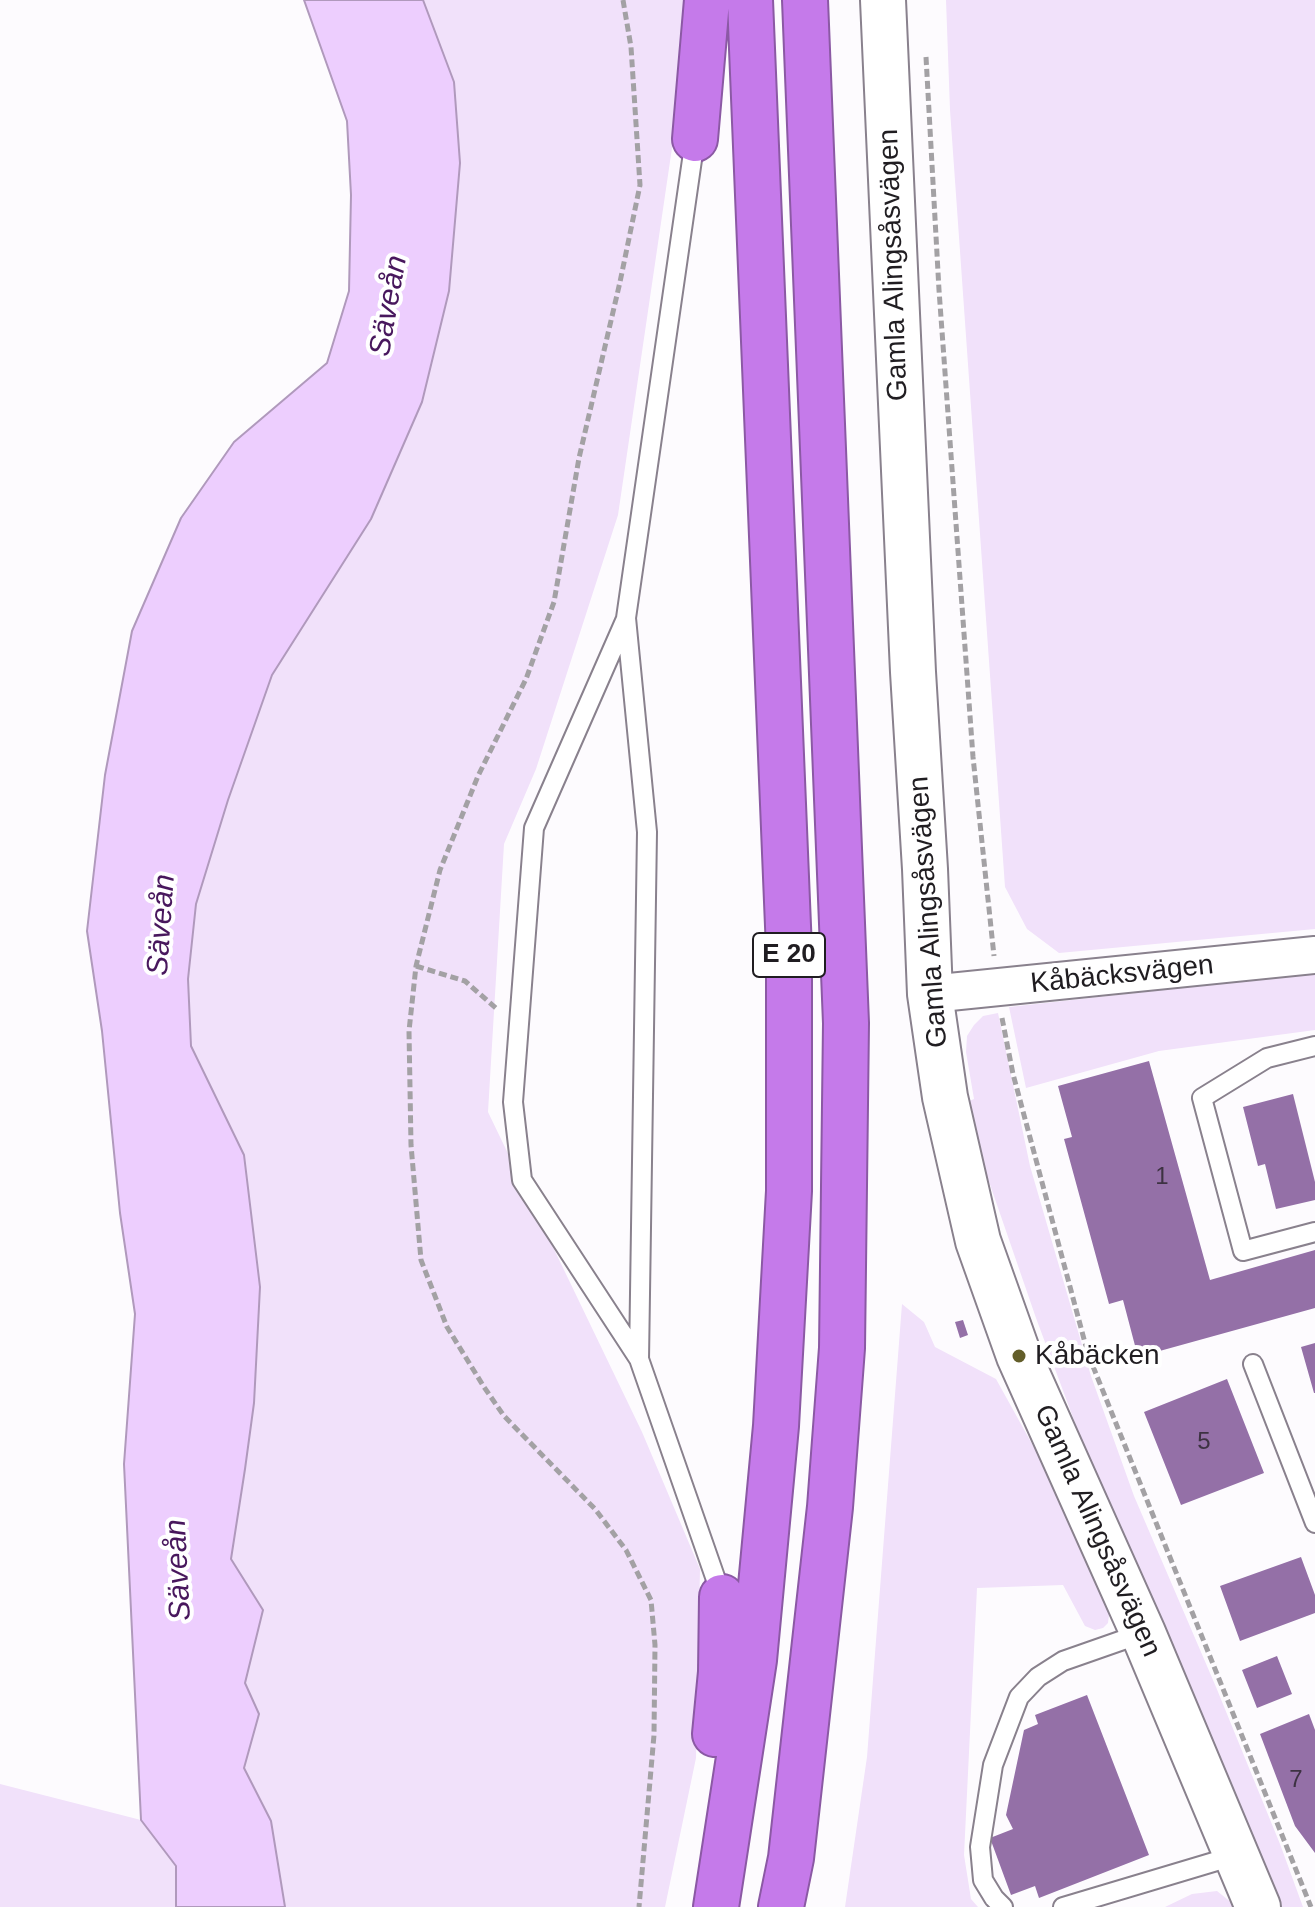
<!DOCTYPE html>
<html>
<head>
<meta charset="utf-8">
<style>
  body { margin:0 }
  canvas { display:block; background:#fdfbfe }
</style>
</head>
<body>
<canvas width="1315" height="1907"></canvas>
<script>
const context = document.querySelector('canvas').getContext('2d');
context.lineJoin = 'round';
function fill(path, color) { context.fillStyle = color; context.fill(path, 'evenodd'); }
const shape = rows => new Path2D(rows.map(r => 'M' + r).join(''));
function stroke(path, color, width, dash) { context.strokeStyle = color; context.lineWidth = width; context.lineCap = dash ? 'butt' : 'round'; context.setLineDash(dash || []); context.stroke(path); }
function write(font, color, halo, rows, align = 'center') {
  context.font = font + ' Arial,sans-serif'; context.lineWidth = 8; context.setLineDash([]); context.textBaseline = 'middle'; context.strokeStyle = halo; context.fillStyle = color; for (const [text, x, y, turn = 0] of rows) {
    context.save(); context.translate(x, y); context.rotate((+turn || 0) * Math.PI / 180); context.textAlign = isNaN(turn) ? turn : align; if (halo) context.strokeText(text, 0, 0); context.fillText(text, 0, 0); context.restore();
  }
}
const green = shape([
  [423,0,684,0,682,80,618,515,536,769,504,844,488,1112,642,1432,700,1569,696,1758,665,1907,285,1907,271,1821,244,1768,259,1714,244,1683,263,1610,231,1559,245,1469,191,1047,188,979,196,904,228,800,272,675,371,519,422,402,449,291,454,82],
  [946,0,1315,0,1315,929,1059,953,1027,929,1005,887,950,110],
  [1315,973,1315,1030,1159,1051,1026,1088,1009,1007],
  [998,1013,1030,1166,1091,1376,1134,1496,1216,1687,1280,1844,1303,1907,1281,1907,1084,1447,1036,1318,985,1170,969,1101,974,1099,966,1052,967,1036,974,1025,983,1016],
  [902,1304,924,1322,935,1347,996,1379,1057,1489,1106,1601,1109,1615,1108,1623,1103,1628,1095,1630,1085,1626,1063,1585,977,1588,964,1855,971,1899,978,1907,845,1907,867,1757],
  [0,1784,141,1820,176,1866,176,1907,0,1907],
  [1217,1891,1232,1903,1234,1907,1165,1907,1192,1894]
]);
const water = shape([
  [304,0,423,0,454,82,460,163,449,291,422,402,371,519,272,675,228,800,196,904,188,979,191,1046,244,1155,260,1287,254,1403,245,1469,231,1559,263,1610,245,1683,259,1714,244,1768,271,1821,285,1907,176,1907,176,1866,141,1820,124,1464,135,1314,120,1213,102,1031,87,931,105,775,132,631,181,518,234,442,327,363,349,291,351,195,347,121,304,0]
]);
const building = shape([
  [1149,1061,1210,1280,1315,1250,1315,1308,1138,1357,1123,1300,1109,1304,1064,1139,1072,1137,1058,1086],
  [1293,1094,1315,1182,1315,1200,1276,1209,1265,1164,1258,1166,1243,1107],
  [963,1320,968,1335,960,1338,955,1322],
  [1315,1343,1315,1393,1314,1393,1301,1347],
  [1227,1379,1264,1473,1181,1505,1144,1412],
  [1301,1557,1315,1595,1315,1613,1240,1641,1220,1586],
  [1277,1656,1292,1694,1257,1708,1242,1670],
  [1087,1695,1149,1855,1039,1898,1035,1886,1011,1895,990,1838,1013,1829,1006,1815,1024,1730,1038,1724,1035,1715],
  [1309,1714,1315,1730,1315,1853,1295,1826,1260,1734]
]);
const path = shape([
  [623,0,631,47,640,185,620,282,579,458,554,602,526,679,478,776,440,870,416,966,409,1031,411,1145,421,1260,447,1327,484,1387,504,1416,595,1509,626,1550,651,1600,655,1645,654,1735,639,1907],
  [926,57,939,290,973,757,994,956],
  [416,966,465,981,497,1009],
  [1002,1018,1013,1074,1088,1354,1311,1907]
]);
const lane = shape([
  [625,621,534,828,513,1102,522,1180,639,1359,722,1597],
  [1315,1046,1267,1058,1202,1098,1243,1251,1315,1232],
  [639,1359,647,832,626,618,695,139],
  [1253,1364,1315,1523],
  [1003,1907,994,1898,983,1880,980,1847,993,1765,1019,1697,1038,1677,1063,1661,1143,1633],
  [1063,1907,1237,1855]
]);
const street = shape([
  [930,994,1315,955]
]);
const secondary = shape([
  [883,0,913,672,925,869,930,994,945,1097,978,1241,1019,1356,1143,1633,1258,1907]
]);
const highway = shape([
  [695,139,707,0],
  [715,1734,721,1672,722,1597],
  [716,1907,754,1660,776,1426,789,1191,789,950,750,0],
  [781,1907,791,1858,830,1507,842,1348,846,1023,805,0]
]);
const markers = [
  [1019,1356,8,"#635e2a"]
];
const numberNames = [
  ["1",1162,1177],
  ["5",1204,1442],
  ["7",1296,1780]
];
const shields = [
  [789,955,72]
];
const shieldNames = [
  ["E 20",789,955]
];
const streetNames = [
  ["Gamla Alingsåsvägen",894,265,-92],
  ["Gamla Alingsåsvägen",929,912,-94],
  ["Kåbäcksvägen",1122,975,-6],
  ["Gamla Alingsåsvägen",1097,1531,66]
];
const poiNames = [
  ["Kåbäcken",1035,1356]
];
const waterNames = [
  ["Säveån",389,306,-80],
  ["Säveån",162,925,-86],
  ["Säveån",179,1570,-93]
];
fill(green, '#f1e1fa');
fill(water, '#edcefe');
stroke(water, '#b099bc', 2);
fill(building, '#9470a7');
stroke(lane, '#89818d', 22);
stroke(street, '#89818d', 40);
stroke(secondary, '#89818d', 48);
stroke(highway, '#8b59a4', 48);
stroke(path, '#a3a1a4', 5, [8, 4]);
stroke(lane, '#fff', 18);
stroke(street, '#fff', 36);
stroke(secondary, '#fff', 44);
stroke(highway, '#c57aea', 44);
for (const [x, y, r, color] of markers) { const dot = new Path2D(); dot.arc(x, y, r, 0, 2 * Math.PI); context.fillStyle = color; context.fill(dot); stroke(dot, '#fff', 3); }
write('24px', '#3d3242', null, numberNames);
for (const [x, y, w] of shields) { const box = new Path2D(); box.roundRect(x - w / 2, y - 22, w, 44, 6); context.fillStyle = '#fff'; context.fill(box); stroke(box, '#201d21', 2); }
write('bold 26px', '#201d21', null, shieldNames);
write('28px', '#201d21', '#fff', streetNames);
write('28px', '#201d21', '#fff', poiNames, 'left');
write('italic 30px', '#48175d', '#fff', waterNames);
</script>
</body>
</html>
